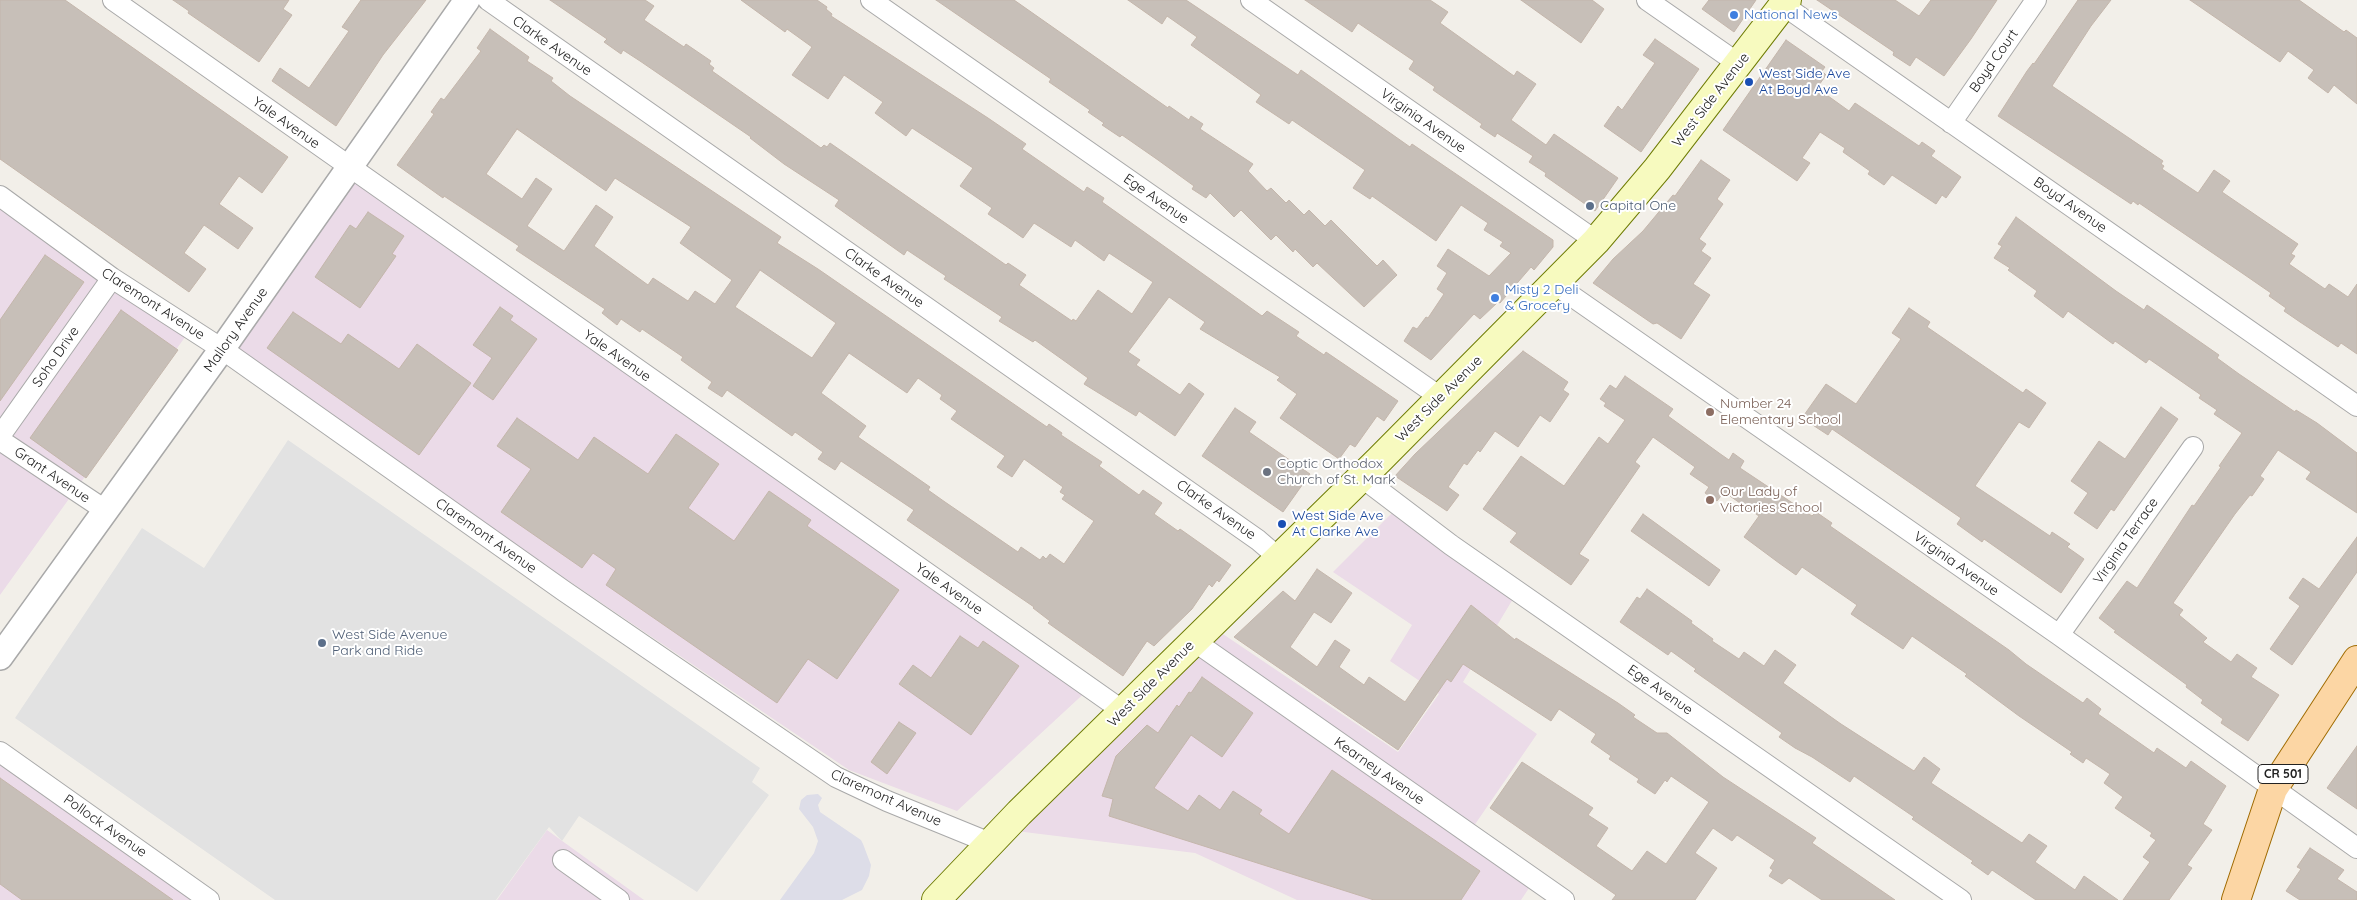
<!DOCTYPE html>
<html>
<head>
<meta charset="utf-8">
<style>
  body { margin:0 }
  canvas { display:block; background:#f2efe9 }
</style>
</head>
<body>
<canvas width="2357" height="900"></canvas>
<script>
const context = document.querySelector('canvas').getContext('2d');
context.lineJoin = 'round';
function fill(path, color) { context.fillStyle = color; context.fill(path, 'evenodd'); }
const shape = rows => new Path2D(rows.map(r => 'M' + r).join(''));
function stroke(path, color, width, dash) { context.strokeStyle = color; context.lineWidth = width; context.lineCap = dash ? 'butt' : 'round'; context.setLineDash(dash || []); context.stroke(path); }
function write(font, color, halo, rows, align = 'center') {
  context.font = font + ' Quicksand,sans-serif'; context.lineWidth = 4; context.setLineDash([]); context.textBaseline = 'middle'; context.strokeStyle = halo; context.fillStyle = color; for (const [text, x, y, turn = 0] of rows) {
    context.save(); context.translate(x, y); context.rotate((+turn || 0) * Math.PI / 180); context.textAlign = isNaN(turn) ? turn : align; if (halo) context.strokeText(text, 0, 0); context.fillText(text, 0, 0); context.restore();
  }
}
const industrial = shape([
  [357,176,1091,687,957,811,849,770,231,353],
  [0,197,193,326,0,595],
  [1402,503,1522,584,1463,682,1537,734,1467,836,1533,882,1521,900,1297,900,1195,853,1016,831,1214,628,1398,752,1439,694,1390,661,1412,625,1333,572],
  [0,751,216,900,0,900],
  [547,830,644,900,497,900]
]);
const parking = shape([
  [288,440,760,768,752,782,769,795,697,892,579,816,562,841,549,827,496,900,275,900,15,718,142,528,204,568]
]);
const plaza = shape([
  [818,794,822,798,818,805,820,812,861,840,863,844,871,865,869,876,862,890,842,900,780,900,814,853,818,841,813,827,799,809,801,800,807,795]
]);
const building = shape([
  [0,0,65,0,288,157,262,193,239,176,219,204,253,228,238,249,204,225,184,253,206,269,189,292,0,159,0,0],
  [173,0,289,0,283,9,292,15,259,62,188,13,189,11,173,0],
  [361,0,426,0,383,55,336,126,272,81,280,68,309,88,349,31,342,27,361,0],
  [550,0,645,0,654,6,644,20,684,47,686,44,711,61,709,64,714,68,712,71,821,148,824,145,827,147,830,143,1006,265,1008,263,1026,275,1019,285,1072,321,1073,319,1076,321,1098,290,1132,314,1153,282,1109,253,1104,261,1075,240,1071,247,1034,223,1023,238,1006,226,988,214,992,208,960,186,973,168,912,128,906,136,875,113,883,102,844,75,828,99,792,75,812,47,787,29,785,32,741,0,817,0,827,7,826,9,832,14,831,16,988,118,1026,144,1022,149,1084,192,1087,187,1104,198,1102,202,1262,316,1267,311,1299,332,1296,336,1324,355,1326,352,1398,401,1384,421,1377,416,1355,447,1350,444,1339,459,1280,418,1297,394,1277,380,1280,377,1200,329,1205,322,1169,297,1128,352,1140,360,1136,365,1180,395,1189,383,1204,394,1175,436,1139,411,1136,416,1084,384,1088,378,1070,365,1035,340,1033,342,999,321,1002,317,944,279,946,276,907,250,904,255,870,231,835,206,839,200,784,164,750,138,751,137,640,61,623,50,621,54,604,42,607,39,550,0],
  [936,0,1014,0,1168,108,1169,106,1189,120,1191,116,1203,124,1200,129,1253,164,1248,171,1267,191,1271,188,1286,203,1289,200,1304,215,1309,210,1325,226,1331,220,1377,266,1383,260,1397,275,1364,307,1317,263,1313,267,1295,249,1293,252,1276,235,1271,240,1241,210,1234,217,1210,193,1206,198,1192,189,1194,186,1158,160,1122,135,1120,137,1102,125,1104,123,1088,112,1090,110,1049,82,1051,79,936,0],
  [1128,0,1186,0,1298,75,1301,70,1410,147,1412,144,1553,240,1553,247,1534,270,1531,267,1500,303,1498,302,1480,319,1474,314,1431,360,1404,341,1413,327,1417,329,1426,317,1428,318,1444,294,1437,289,1447,273,1437,266,1448,249,1489,276,1511,253,1500,246,1503,242,1484,230,1488,223,1461,205,1436,241,1372,196,1370,199,1353,188,1365,170,1292,120,1289,124,1256,102,1261,95,1191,45,1197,37,1167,16,1162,24,1128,0],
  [1305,0,1430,0,1448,12,1440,23,1514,76,1517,71,1536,84,1511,120,1546,145,1554,134,1618,178,1595,211,1545,176,1546,173,1529,162,1533,156,1497,133,1495,137,1480,127,1482,124,1433,90,1435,87,1409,69,1414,61,1358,23,1352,32,1305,0],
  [1521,0,1592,0,1604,9,1581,43,1521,0],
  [1709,0,1756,0,1734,32,1702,9,1709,0],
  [1817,0,1895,0,1919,16,1931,0,1997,0,1971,39,1944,76,1916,57,1910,66,1893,55,1894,52,1817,0],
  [2078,0,2111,0,2091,26,2052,86,2163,161,2161,164,2164,166,2162,169,2198,193,2214,170,2230,181,2222,192,2298,244,2291,254,2295,256,2289,264,2325,289,2329,284,2348,297,2357,284,2357,354,2341,343,2338,347,2300,322,2284,311,2286,308,2269,296,2271,293,2242,273,2139,203,2138,205,2133,201,2131,204,1998,116,2027,71,2033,63,2034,64,2078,0],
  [2190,0,2299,0,2344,32,2346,30,2357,38,2357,104,2334,85,2328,93,2308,78,2314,70,2288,51,2280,62,2190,0],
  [490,29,529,57,527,61,553,78,551,81,570,96,781,237,777,243,818,269,1047,427,1049,424,1062,433,1061,435,1102,462,1099,466,1139,495,1143,490,1162,503,1154,514,1178,531,1180,529,1231,565,1219,582,1217,580,1212,587,1209,584,1192,609,1154,646,1147,641,1123,676,1048,623,1050,621,1033,608,1034,607,907,520,914,510,841,461,835,470,818,459,823,452,795,432,792,436,727,390,722,397,708,388,712,382,681,360,683,357,642,329,640,332,621,319,617,325,602,313,605,309,516,250,519,246,444,196,443,198,397,165,434,114,431,112,441,98,444,100,481,51,477,48,490,29],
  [517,129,606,191,615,178,691,227,680,243,732,280,715,304,695,291,688,301,653,278,648,285,594,246,613,217,596,205,564,251,527,226,552,189,536,178,522,199,486,174,517,129],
  [760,270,836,323,812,358,735,307,760,270],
  [849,353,907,393,918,378,942,395,940,399,957,411,951,419,1005,456,997,467,1012,477,1024,459,1063,487,1060,492,1065,495,1062,499,1094,521,1064,564,1050,554,1046,559,1043,556,1040,560,1021,547,1018,552,945,502,928,490,930,487,858,437,866,426,821,393,849,353],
  [1655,39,1699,69,1641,152,1604,126,1618,106,1622,110,1655,63,1643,55,1655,39],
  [1786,40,1825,67,1822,71,1826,75,1817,88,1849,111,1855,103,1919,146,1922,142,1935,151,1931,156,1961,177,1946,198,1942,195,1936,204,1892,175,1884,185,1868,174,1870,171,1843,152,1845,148,1820,132,1802,158,1810,163,1797,181,1723,130,1786,40],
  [1701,160,1730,180,1717,199,1723,204,1699,239,1706,244,1701,251,1711,258,1693,284,1710,295,1681,339,1657,323,1653,324,1593,283,1613,259,1643,231,1673,195,1675,196,1701,160],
  [368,212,404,236,392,254,396,256,360,308,315,277,350,225,356,229,368,212],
  [2016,217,2116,291,2144,310,2147,305,2219,355,2217,358,2239,374,2295,412,2296,410,2317,423,2357,453,2357,513,2306,479,2311,472,2278,450,2260,476,2264,479,2252,496,2250,495,2235,514,2173,603,2183,610,2179,615,2207,638,2203,642,2231,662,2237,654,2257,668,2251,677,2279,695,2248,741,2221,723,2223,719,2201,703,2203,700,2186,687,2187,685,2114,632,2116,631,2099,618,2127,581,2137,588,2192,505,2194,506,2221,467,2219,466,2242,433,2214,414,2217,410,2199,398,2201,395,2149,359,2146,363,2115,341,2113,344,2068,311,2063,318,2034,296,2037,291,2008,270,2010,268,1994,258,2002,246,1998,244,2016,217],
  [45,255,84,282,0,401,0,320,45,255],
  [500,307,513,316,510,320,537,339,493,400,473,386,492,358,473,345,500,307],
  [1909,308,1930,322,1927,327,2023,393,2026,389,2046,403,2029,428,2019,422,1975,486,2050,536,2052,532,2070,544,2067,547,2084,559,2061,593,1984,539,1982,542,1957,524,1961,518,1832,429,1828,435,1802,418,1826,384,1856,404,1901,339,1892,333,1909,308],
  [121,310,178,350,86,478,30,438,121,310],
  [293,312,341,344,348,334,399,369,417,344,471,383,419,455,267,348,293,312],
  [1523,351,1568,382,1563,390,1569,394,1550,422,1540,415,1518,447,1495,431,1480,452,1478,450,1467,465,1464,463,1448,487,1459,495,1447,511,1395,476,1415,454,1523,351],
  [1625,376,1673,409,1668,416,1719,453,1729,460,1733,453,1744,461,1740,468,1812,516,1816,512,1832,523,1830,526,2009,650,2026,664,2083,703,2087,698,2101,709,2098,714,2154,753,2157,748,2186,768,2191,761,2226,786,2203,824,2212,830,2187,865,2192,868,2169,900,2123,900,2150,862,2143,857,2156,840,2150,836,2152,833,2115,808,2123,797,2104,783,2110,774,2086,758,2083,763,2070,754,2072,752,2019,716,1965,676,1967,674,1912,636,1903,649,1851,614,1857,605,1802,567,1796,575,1779,563,1744,537,1759,516,1724,492,1717,501,1705,493,1709,487,1690,474,1695,467,1653,437,1635,462,1640,466,1579,554,1589,560,1571,585,1510,542,1517,533,1483,509,1521,456,1564,486,1599,437,1608,444,1625,420,1604,406,1606,403,1600,399,1610,385,1616,389,1625,376],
  [2161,407,2178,419,2114,511,2111,509,2097,529,2074,513,2088,493,2071,481,2099,441,2125,459,2161,407],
  [1235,408,1256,422,1249,432,1310,474,1283,512,1202,456,1235,408],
  [517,418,578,460,594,437,648,474,676,434,719,464,688,508,734,541,769,491,811,520,807,526,899,590,837,679,808,659,777,703,606,585,616,569,593,553,582,568,501,512,531,469,497,446,517,418],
  [1643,514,1720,570,1709,586,1631,531,1643,514],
  [2357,537,2357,572,2292,665,2270,649,2300,606,2289,598,2303,578,2319,589,2357,537],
  [1317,569,1352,593,1331,623,1314,612,1290,647,1317,667,1335,640,1350,650,1339,667,1364,685,1369,677,1405,702,1471,605,1515,640,1516,638,1618,703,1635,715,1633,717,1657,733,1667,733,1723,777,1816,838,1812,843,1895,900,1822,900,1789,878,1782,884,1769,876,1773,870,1770,868,1775,860,1737,835,1732,841,1713,828,1695,853,1717,868,1695,900,1612,900,1616,895,1490,808,1522,762,1593,808,1588,815,1608,828,1596,846,1632,871,1647,851,1666,864,1709,802,1671,776,1667,782,1665,780,1655,794,1637,782,1639,779,1609,759,1611,756,1591,742,1596,734,1559,709,1551,721,1463,664,1451,682,1447,679,1398,750,1234,637,1283,591,1295,601,1317,569],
  [1647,589,1692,621,1691,623,1713,639,1712,641,1739,659,1744,652,1764,666,1775,650,1796,665,1783,683,1841,724,1914,771,1924,757,1940,769,1931,783,2022,843,2029,834,2047,846,2035,862,2075,890,2084,876,2118,900,2036,900,1992,870,1988,875,1971,863,1973,861,1912,819,1914,817,1854,776,1850,782,1812,757,1795,748,1779,737,1782,733,1694,671,1696,669,1671,651,1668,655,1620,622,1637,597,1640,599,1647,589],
  [960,636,978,648,983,641,1019,666,971,735,899,684,913,665,931,678,960,636],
  [1202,677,1253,713,1222,757,1191,735,1154,788,1188,811,1199,795,1220,810,1233,791,1262,810,1259,814,1289,834,1332,770,1480,871,1461,900,1374,900,1109,816,1113,799,1102,796,1116,756,1147,725,1158,733,1177,705,1179,707,1189,692,1191,693,1202,677],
  [899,722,916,733,887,774,871,762,899,722],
  [2357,746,2357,809,2327,788,2357,746],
  [0,778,173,900,22,900,0,884,0,778],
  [2310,848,2344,870,2337,879,2357,892,2357,900,2300,900,2286,891,2301,869,2297,867,2310,848]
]);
const minor = shape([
  [113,0,1123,711],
  [488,0,1258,540,1279,558],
  [871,0,1440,397],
  [1251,0,1596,241],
  [1647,0,1739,64],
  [1783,5,2357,406],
  [1951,123,2036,0],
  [0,196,112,278,222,349,564,591,836,777,887,801,990,843],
  [1553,283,2059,635,2357,848],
  [0,436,112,278],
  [0,440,105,510],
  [1360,476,1451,545,1961,900],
  [2059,635,2193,447],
  [1194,641,1564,900],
  [0,752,209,900],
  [563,860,619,900]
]);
const tertiary = shape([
  [0,657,222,349,467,0]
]);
const secondary = shape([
  [936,900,1019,813,1379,460,1596,241,1657,169,1787,0]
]);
const primary = shape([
  [2236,900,2273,789,2357,660]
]);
const markers = [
  [1734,15,5,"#3f7fe0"],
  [1749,82,5,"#1a4fb4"],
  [1590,206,5,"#5c6f8a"],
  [1495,298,5,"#3f7fe0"],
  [1710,412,5,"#8d6e63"],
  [1267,472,5,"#6b7280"],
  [1710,500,5,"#8d6e63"],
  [1282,524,5,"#1a4fb4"],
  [322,643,5,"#5c6f8a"]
];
const shields = [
  [2283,774,50]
];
const shieldNames = [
  ["CR 501",2283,774]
];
const shopNames = [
  ["National News",1744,15],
  ["Misty 2 Deli",1505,290],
  ["& Grocery",1505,306]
];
const streetNames = [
  ["Clarke Avenue",552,46,35],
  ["Boyd Court",1994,61,-55],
  ["West Side Avenue",1711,100,-52],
  ["Virginia Avenue",1423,121,35],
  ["Yale Avenue",286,123,35],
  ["Ege Avenue",1156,199,35],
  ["Boyd Avenue",2070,205,35],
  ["Clarke Avenue",884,278,35],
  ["Claremont Avenue",153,304,33],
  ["Mallory Avenue",236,330,-55],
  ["Yale Avenue",617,356,35],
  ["Soho Drive",56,357,-55],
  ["West Side Avenue",1439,399,-45],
  ["Grant Avenue",52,475,34],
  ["Clarke Avenue",1216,510,35],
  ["Claremont Avenue",486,536,35],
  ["Virginia Terrace",2126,541,-55],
  ["Virginia Avenue",1956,564,35],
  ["Yale Avenue",949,589,35],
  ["West Side Avenue",1151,684,-45],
  ["Ege Avenue",1660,690,35],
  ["Kearney Avenue",1379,771,35],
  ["Claremont Avenue",886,798,24],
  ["Pollock Avenue",105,826,35]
];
const transitNames = [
  ["West Side Ave",1759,74],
  ["At Boyd Ave",1759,90],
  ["West Side Ave",1292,516],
  ["At Clarke Ave",1292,532]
];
const serviceNames = [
  ["Capital One",1600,206],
  ["West Side Avenue",332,635],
  ["Park and Ride",332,651]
];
const educationNames = [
  ["Number 24",1720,404],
  ["Elementary School",1720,420],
  ["Our Lady of",1720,492],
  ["Victories School",1720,508]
];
const worshipNames = [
  ["Coptic Orthodox",1277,464],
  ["Church of St. Mark",1277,480]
];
fill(industrial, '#ebdbe8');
fill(parking, '#e2e2e2');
fill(plaza, '#dddde8');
fill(building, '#c7bfb8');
stroke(building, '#c4b6ab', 1);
stroke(minor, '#a9a9a9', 22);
stroke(tertiary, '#a9a9a9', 28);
stroke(secondary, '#707d05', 30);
stroke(primary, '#a06b00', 30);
stroke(minor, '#fff', 20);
stroke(tertiary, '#fff', 25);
stroke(secondary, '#f7fabf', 28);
stroke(primary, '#fcd6a4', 28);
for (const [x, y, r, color] of markers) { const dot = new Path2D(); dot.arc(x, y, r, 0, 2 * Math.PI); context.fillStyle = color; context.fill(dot); stroke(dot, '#fff', 2); }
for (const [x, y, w] of shields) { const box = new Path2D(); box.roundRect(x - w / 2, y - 9.5, w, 19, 4); context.fillStyle = '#fff'; context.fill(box); stroke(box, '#222', 1); }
write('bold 12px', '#222', null, shieldNames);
write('14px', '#366cbe', '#fff', shopNames, 'left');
write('14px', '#222', '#fff', streetNames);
write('14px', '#164399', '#fff', transitNames, 'left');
write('14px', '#4e5e75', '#fff', serviceNames, 'left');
write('14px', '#785e54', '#fff', educationNames, 'left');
write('14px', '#5b616d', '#fff', worshipNames, 'left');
</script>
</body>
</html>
